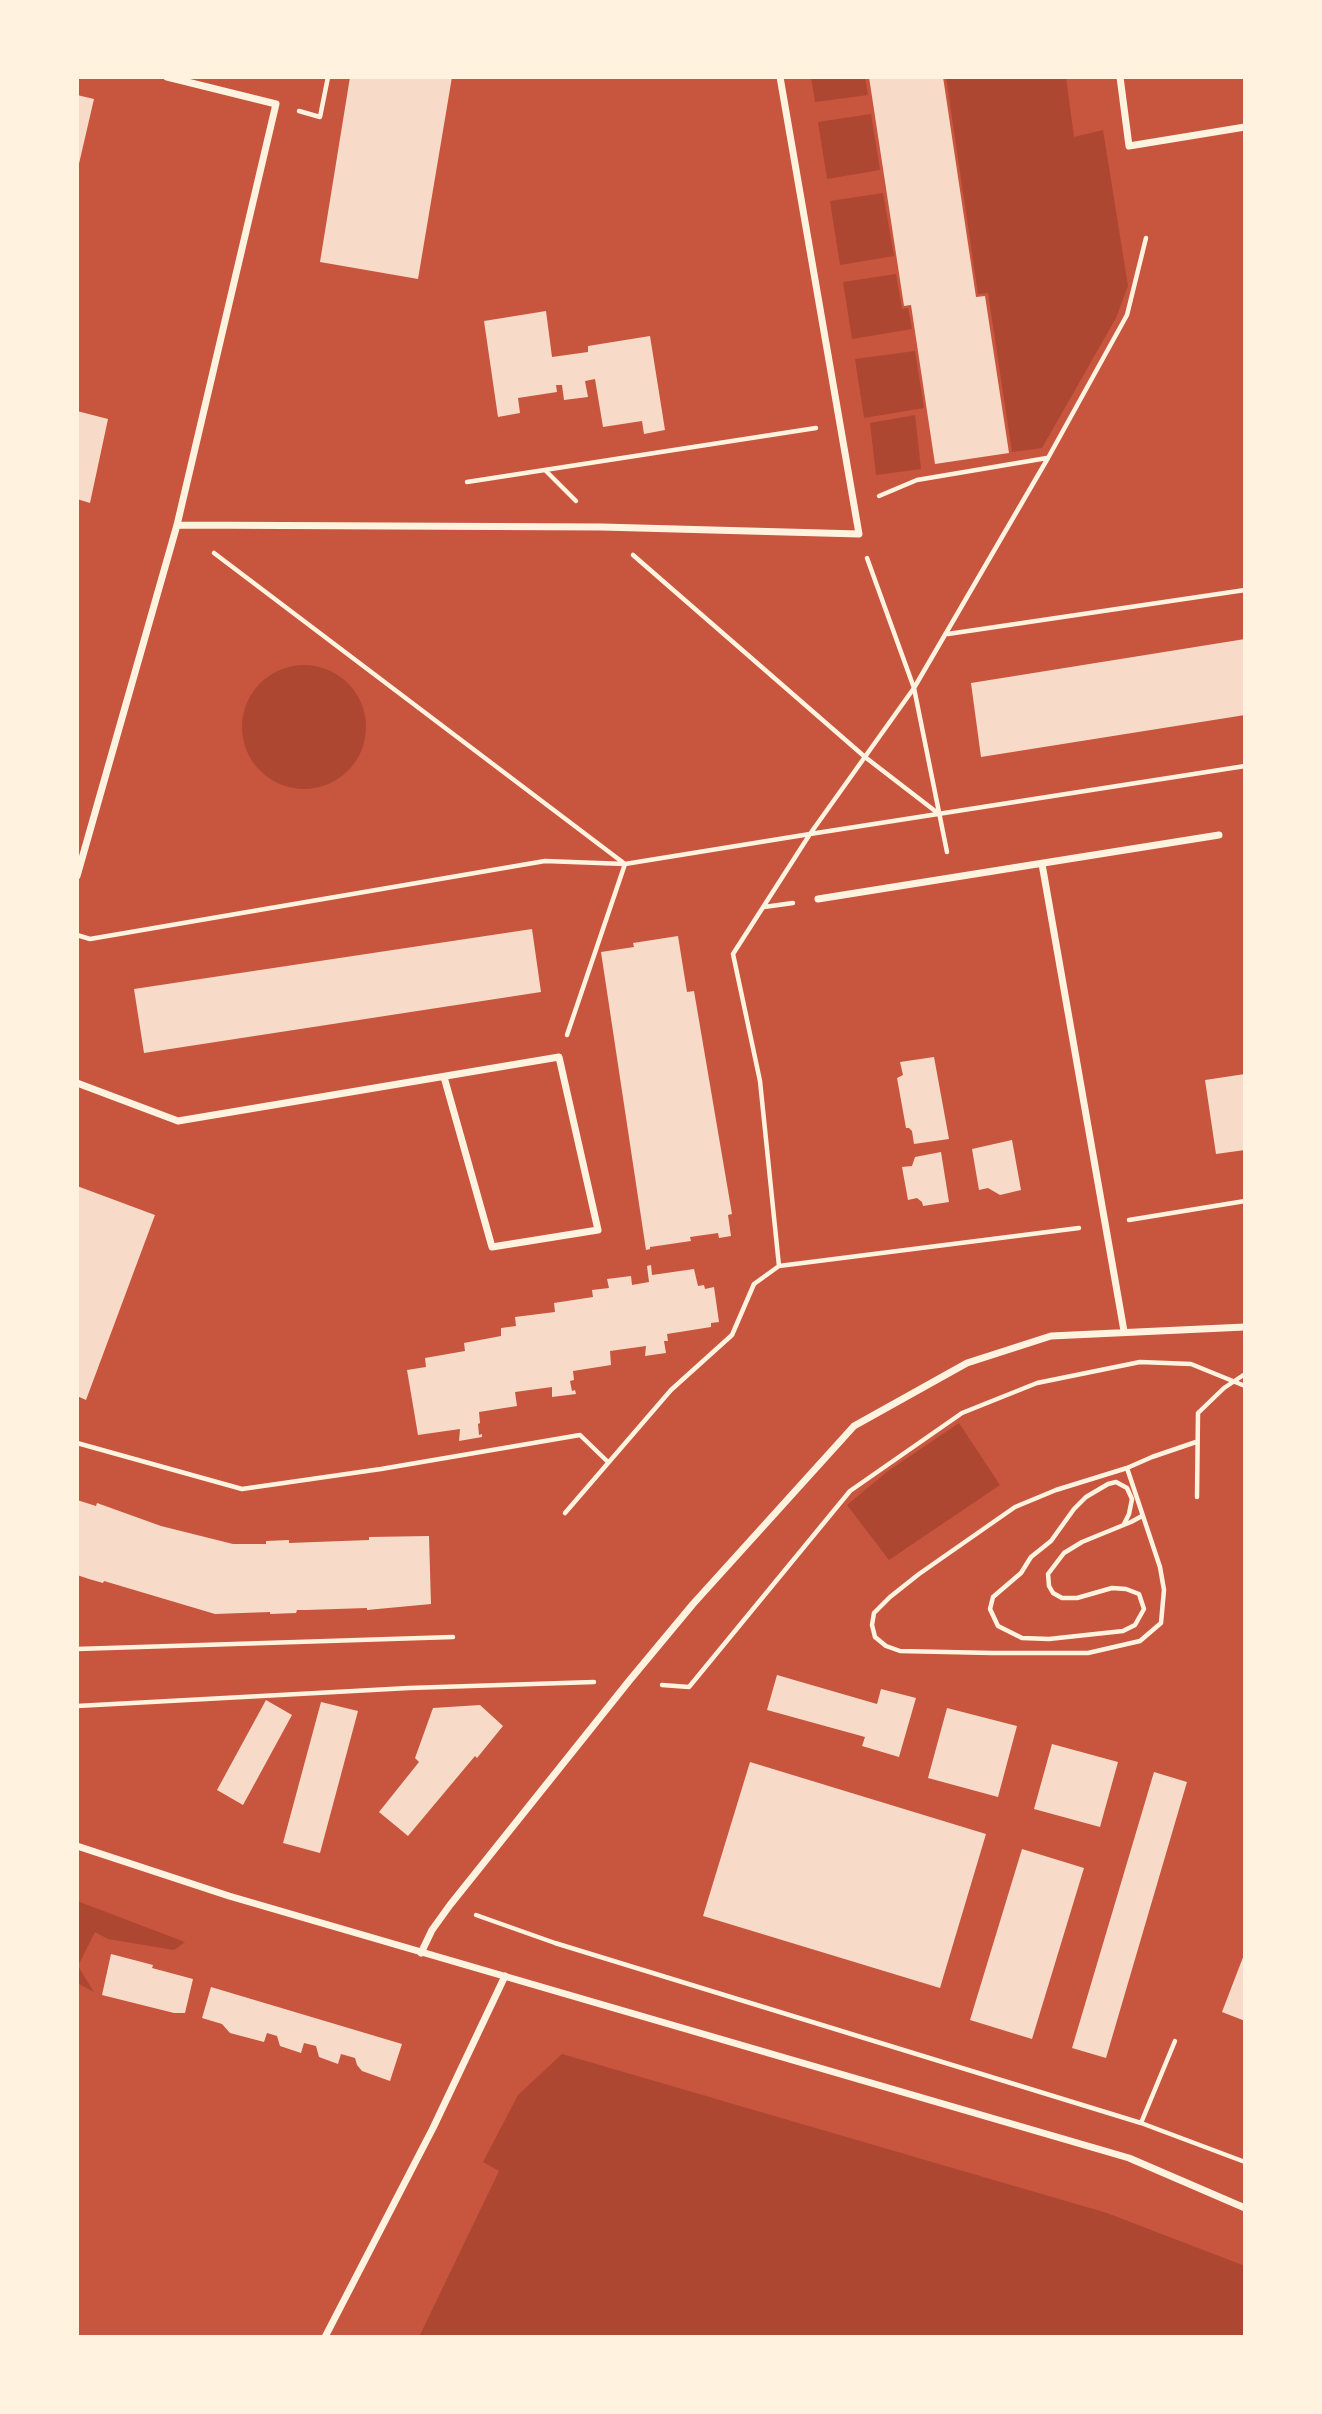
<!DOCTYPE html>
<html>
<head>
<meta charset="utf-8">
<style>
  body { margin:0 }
  #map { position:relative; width:1322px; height:2414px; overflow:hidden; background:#c8553d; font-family:"PT Sans",sans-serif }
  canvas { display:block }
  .frame { position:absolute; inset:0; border:79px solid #fff3e0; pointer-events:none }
</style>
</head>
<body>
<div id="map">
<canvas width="1322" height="2414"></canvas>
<div class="frame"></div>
</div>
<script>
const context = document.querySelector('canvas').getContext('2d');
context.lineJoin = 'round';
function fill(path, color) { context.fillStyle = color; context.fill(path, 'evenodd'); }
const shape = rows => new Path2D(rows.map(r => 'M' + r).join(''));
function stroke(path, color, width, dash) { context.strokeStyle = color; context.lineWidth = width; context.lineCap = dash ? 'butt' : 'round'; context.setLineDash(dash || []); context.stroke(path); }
const green = shape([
  [811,77,865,77,868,95,815,102],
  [946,77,1066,77,1074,137,1103,130,1128,286,1116,318,1042,448,1012,452,988,293,978,294],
  [871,114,880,170,827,179,818,122],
  [883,193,894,256,840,265,830,201],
  [896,274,902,309,908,308,912,329,852,339,843,282],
  [915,351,924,408,864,418,855,359],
  [915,415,921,469,876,475,870,423],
  '242 727a62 62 0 1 1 124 0a62 62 0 1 1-124 0Z',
  [959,1423,1000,1485,889,1560,847,1505,888,1471],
  [77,1901,185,1942,174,1950,108,1939,95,1932,78,1966,94,1992,77,1983],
  [562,2054,1107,2213,1245,2266,1245,2337,419,2337,499,2171,483,2162,518,2095]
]);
const building = shape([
  [350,77,452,77,418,279,320,262],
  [869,77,943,77,976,297,985,296,1009,453,935,464,911,305,904,306],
  [77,95,94,99,78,168,77,168],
  [546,311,552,357,588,352,588,346,650,336,665,430,644,434,642,421,603,427,595,379,585,381,588,397,564,400,562,385,556,385,557,392,518,398,520,413,498,417,484,321],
  [77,411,108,419,90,503,77,499],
  [1245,639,1245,715,981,757,971,683],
  [532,929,541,992,144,1053,134,989],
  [678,936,687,992,694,991,732,1214,728,1215,731,1236,719,1238,718,1233,690,1237,691,1241,650,1247,650,1249,646,1250,601,952,634,947,633,943],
  [934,1057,949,1139,914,1144,912,1131,909,1128,906,1128,897,1078,903,1075,900,1062],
  [1245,1074,1245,1150,1216,1154,1205,1080],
  [1012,1140,1021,1190,1000,1195,988,1188,979,1190,972,1149],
  [941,1152,949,1202,923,1206,922,1202,917,1198,908,1200,902,1167,912,1166,915,1157],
  [77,1186,155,1215,86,1400,77,1396],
  [651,1265,652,1275,694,1269,698,1286,704,1285,705,1289,714,1287,719,1322,711,1323,711,1327,667,1334,668,1341,664,1341,666,1353,645,1356,646,1346,610,1351,611,1365,573,1371,574,1380,570,1381,572,1391,575,1390,576,1394,552,1397,552,1387,515,1392,517,1406,479,1412,480,1423,478,1424,479,1435,482,1434,482,1437,459,1441,460,1429,418,1435,407,1370,426,1367,425,1358,465,1351,464,1343,501,1336,501,1328,516,1326,515,1317,555,1312,554,1303,593,1297,592,1290,609,1288,607,1279,631,1276,632,1285,649,1282,647,1266],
  [77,1500,96,1506,97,1503,161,1526,233,1544,266,1544,266,1541,289,1540,289,1543,369,1540,369,1537,429,1536,431,1604,367,1610,367,1608,306,1610,297,1610,296,1613,270,1614,270,1612,215,1614,104,1581,103,1583,89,1579,77,1575],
  [777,1675,877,1704,881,1689,916,1698,899,1757,862,1746,865,1737,767,1710],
  [266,1700,292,1715,243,1805,217,1790],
  [321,1702,358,1711,320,1853,283,1843],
  [480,1705,503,1726,477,1758,475,1756,408,1836,379,1812,419,1762,415,1758,433,1708],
  [947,1708,1017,1726,998,1797,928,1778],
  [1052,1744,1118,1762,1100,1827,1034,1809],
  [750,1762,986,1834,940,1988,703,1916],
  [1154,1772,1187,1782,1106,2058,1072,2048],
  [1022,1849,1084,1868,1032,2039,970,2020],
  [1245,1952,1245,2021,1222,2012],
  [111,1954,153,1965,152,1968,193,1979,185,2013,174,2013,102,1995],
  [211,1987,402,2044,390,2081,362,2071,357,2065,355,2058,341,2054,338,2064,319,2057,316,2046,304,2043,301,2053,280,2046,277,2036,267,2033,264,2042,230,2033,222,2024,202,2018]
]);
const path = shape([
  [299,111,320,117,328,77],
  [546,471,576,501],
  [467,482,816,428],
  [879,496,917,480,1047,458],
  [633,555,865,757,939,814],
  [867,558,914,688,947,852],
  [948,634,1245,590],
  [764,907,793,903],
  [77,935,90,939,545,861,625,864,214,553],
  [567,1035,625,864,810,834,914,688,1048,458,1127,315,1146,238],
  [1129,1220,1245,1201],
  [779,1266,760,1081,733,954,810,834,1245,766],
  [77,1443,242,1489,381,1469,580,1435,608,1462],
  [1127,1468,1160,1567,1164,1590,1161,1623,1140,1641,1088,1653,992,1653,900,1651,886,1646,875,1637,872,1625,874,1613,890,1597,919,1574,1015,1507,1056,1490,1127,1468,1152,1457,1196,1442],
  [1197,1497,1198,1413,1224,1388,1245,1374],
  [565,1513,671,1390,732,1335,754,1284,779,1266,1079,1228],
  [1124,1524,1129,1514,1132,1499,1127,1488,1116,1482,1108,1484,1086,1497,1074,1509,1051,1541,1031,1557,1021,1573,993,1597,990,1609,998,1626,1022,1638,1049,1639,1123,1631,1135,1625,1144,1609,1139,1594,1126,1589,1112,1588,1077,1598,1062,1598,1053,1593,1049,1586,1048,1574,1064,1553,1082,1542,1131,1522,1142,1516],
  [77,1649,453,1637],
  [662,1685,689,1687,850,1491,962,1413,1037,1383,1140,1362,1191,1364,1245,1386],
  [77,1706,409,1688,594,1682],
  [476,1915,555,1943,1141,2123,1245,2162],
  [1141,2123,1175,2041]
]);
const minor = shape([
  [1120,77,1129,146,1245,127],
  [177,525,602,527,859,534,780,77],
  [1042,864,1124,1331],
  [77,876,177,525,276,104,167,77],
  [818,899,1219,835],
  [77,1083,178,1121,559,1057,598,1230,492,1247,444,1077],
  [77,1846,229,1896,1129,2158,1245,2208],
  [421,1953,432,1930,450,1905,629,1681,693,1604,854,1426,967,1363,1051,1336,1245,1327],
  [325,2337,433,2128,505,1976]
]);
fill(green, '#ae4732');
fill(building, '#f7dbc8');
stroke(path, '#fff3e0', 4.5);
stroke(minor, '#fff3e0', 7);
</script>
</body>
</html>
